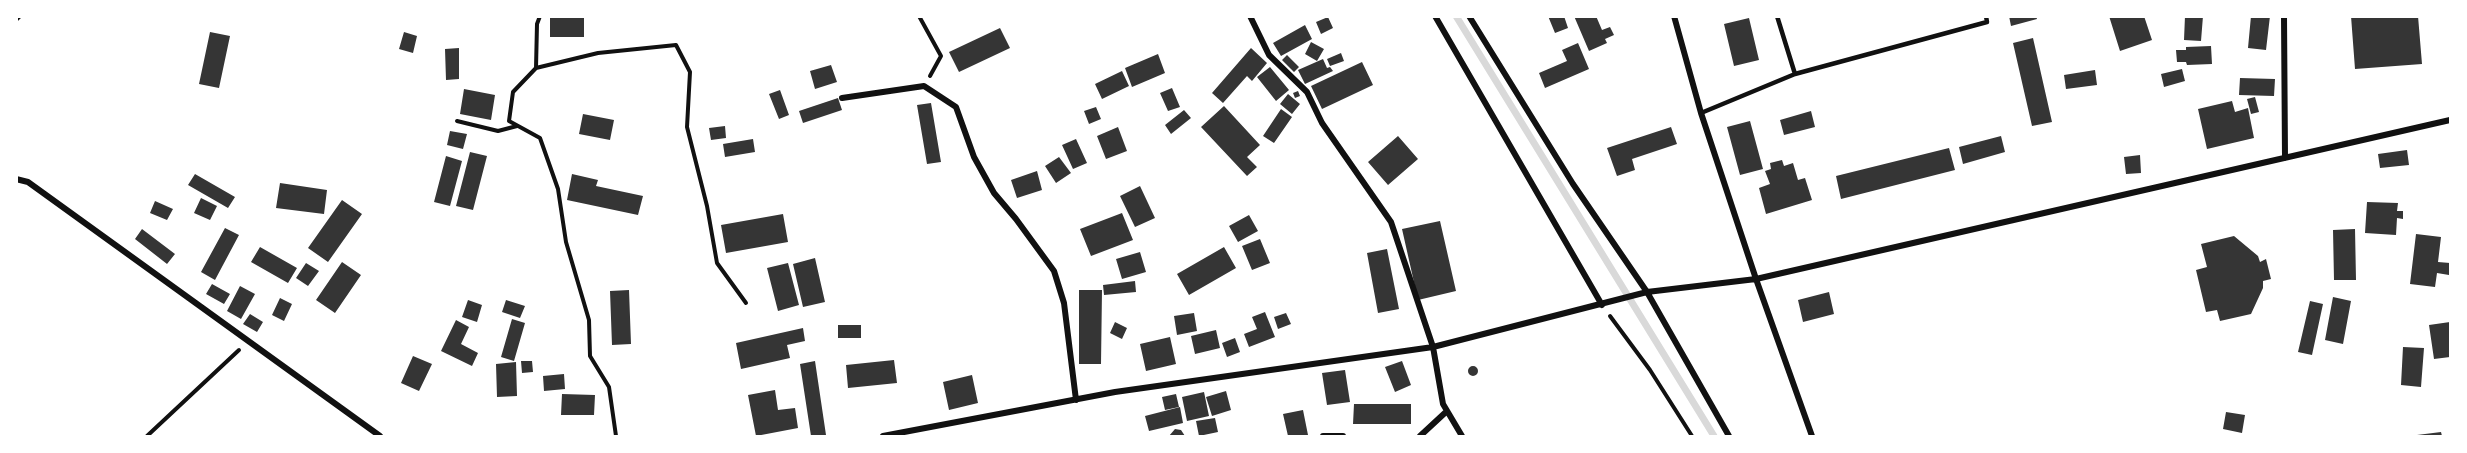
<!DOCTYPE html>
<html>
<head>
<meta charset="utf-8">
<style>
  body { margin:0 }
  #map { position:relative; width:2467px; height:453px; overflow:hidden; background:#fff; font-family:Lato,sans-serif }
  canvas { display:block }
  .frame { position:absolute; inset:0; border:18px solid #fff; pointer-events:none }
</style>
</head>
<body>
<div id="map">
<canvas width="2467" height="453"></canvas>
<div class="frame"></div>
</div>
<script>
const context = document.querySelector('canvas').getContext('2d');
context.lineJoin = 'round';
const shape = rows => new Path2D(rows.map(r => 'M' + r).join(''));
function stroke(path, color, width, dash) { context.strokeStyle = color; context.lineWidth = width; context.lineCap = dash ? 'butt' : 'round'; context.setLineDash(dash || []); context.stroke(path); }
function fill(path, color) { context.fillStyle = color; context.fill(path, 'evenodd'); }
const stream = shape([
  [1456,16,1714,436]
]);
const building = shape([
  [550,16,584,17,584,37,550,37],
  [1548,16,1564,16,1568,28,1555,33],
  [1574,16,1596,16,1602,30,1610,27,1614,35,1605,39,1607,43,1589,51],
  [2009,16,2036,16,2037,19,2011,26],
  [2109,16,2144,16,2152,40,2120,51],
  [2185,16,2203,16,2201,41,2184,40],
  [2251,16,2270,16,2266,50,2248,48],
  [2351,16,2418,16,2422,64,2355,69],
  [1328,17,1333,28,1321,34,1316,22],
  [1749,18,1759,60,1734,66,1724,24],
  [1305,25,1312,39,1281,56,1273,43],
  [1000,28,1010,48,959,72,949,52],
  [210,32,230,36,219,88,199,84],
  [404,32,417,36,413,53,399,49],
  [2033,38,2052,122,2032,126,2013,43],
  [1311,42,1324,49,1317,61,1305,54],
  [1578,43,1589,69,1545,88,1539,73,1567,61,1562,50],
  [2211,46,2212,64,2187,65,2186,62,2177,62,2176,50,2186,50,2186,47],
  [459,48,459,79,446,80,445,49],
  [1251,48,1267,63,1252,81,1247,76,1223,103,1212,93],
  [1341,53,1344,61,1330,66,1327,59],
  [1158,54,1165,73,1132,87,1125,68],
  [1287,55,1299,67,1294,72,1282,60],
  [1323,59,1327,68,1330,67,1333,71,1305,84,1298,70],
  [1362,62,1373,85,1322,109,1311,86],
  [831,65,837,82,815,89,810,71],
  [1270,67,1289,90,1276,101,1257,77],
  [2182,69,2185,81,2164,87,2161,74],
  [2095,70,2097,85,2066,89,2064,75],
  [1122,71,1129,86,1102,99,1095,84],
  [2240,78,2275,79,2274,96,2239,95],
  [1172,88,1180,107,1168,111,1160,93],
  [464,89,495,95,491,120,460,114],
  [780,90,789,115,779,119,769,94],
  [1298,91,1300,96,1295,98,1293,93],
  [1288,94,1300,104,1292,114,1280,104],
  [2255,97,2259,112,2251,114,2247,99],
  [838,98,842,110,803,123,799,111],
  [2232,101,2235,112,2248,108,2254,138,2207,149,2198,109],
  [931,103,941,162,927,164,917,105],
  [1224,106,1260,145,1247,157,1257,167,1247,176,1201,127],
  [1096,107,1101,119,1089,124,1084,111],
  [1281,109,1292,117,1274,143,1263,136],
  [1184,110,1191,118,1171,134,1165,125],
  [1811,111,1815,127,1784,135,1780,120],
  [583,114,614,120,610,140,579,134],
  [1750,121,1763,169,1740,175,1727,127],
  [725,126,726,138,711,140,709,128],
  [1118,127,1127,151,1106,159,1097,136],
  [1671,127,1677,144,1632,159,1635,170,1617,176,1607,148],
  [450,131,467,134,463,149,447,145],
  [1398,136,1418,159,1388,185,1368,162],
  [2001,136,2005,152,1963,164,1959,147],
  [753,139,755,152,725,157,723,144],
  [1076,139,1087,163,1073,169,1062,145],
  [1949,148,1955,170,1841,199,1836,176],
  [2407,150,2409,165,2380,168,2378,154],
  [470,152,487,156,473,210,456,206],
  [2140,155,2141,173,2126,174,2124,157],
  [446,156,462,161,450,206,434,202],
  [1059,157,1071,173,1056,183,1045,166],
  [1782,160,1784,166,1793,163,1798,180,1805,178,1812,200,1766,214,1759,188,1770,184,1765,171,1771,169,1770,163],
  [1037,171,1042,190,1017,198,1011,180],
  [195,174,235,197,228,208,188,185],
  [572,174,598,180,596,186,643,196,638,215,567,200],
  [280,183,327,190,324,214,276,208],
  [1140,186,1155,218,1135,227,1120,196],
  [201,198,217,206,210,220,194,213],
  [342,200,362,214,328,262,308,248],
  [155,201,173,209,167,220,150,213],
  [2367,202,2398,203,2397,211,2403,211,2403,219,2397,218,2396,235,2365,233],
  [1122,213,1133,240,1091,256,1080,229],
  [783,214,788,242,726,253,721,225],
  [1249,215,1258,231,1238,242,1229,226],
  [1440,221,1456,291,1418,300,1402,229],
  [225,228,239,235,215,280,201,272],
  [142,229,175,254,167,264,135,239],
  [2355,229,2356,280,2334,280,2333,230],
  [2416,234,2441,237,2438,262,2450,263,2449,275,2437,273,2435,287,2410,284],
  [2234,236,2258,256,2260,262,2266,259,2271,279,2263,281,2263,288,2251,314,2220,321,2217,310,2206,312,2196,270,2207,267,2201,244],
  [1260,239,1270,263,1252,270,1242,246],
  [260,247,297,268,288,283,251,262],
  [1224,247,1236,268,1189,295,1177,274],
  [1387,249,1399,309,1378,313,1367,253],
  [1140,252,1146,272,1122,279,1116,259],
  [815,258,825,302,803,307,793,264],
  [342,262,361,275,335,313,316,300],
  [306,263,319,271,308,286,296,278],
  [788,263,799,305,778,311,767,268],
  [1135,281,1136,292,1104,295,1103,285],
  [212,284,230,294,224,304,206,294],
  [240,286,255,294,241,319,227,311],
  [629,290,631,344,612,345,610,291],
  [1079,290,1102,290,1101,364,1079,364],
  [1829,292,1834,314,1803,322,1798,300],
  [2333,297,2351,301,2343,344,2325,340],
  [280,298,292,304,284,321,272,315],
  [468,300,482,305,477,322,462,317],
  [506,300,525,306,520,318,502,312],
  [2310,301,2323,304,2312,355,2298,352],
  [1265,312,1275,337,1249,347,1244,334,1257,329,1252,317],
  [1194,313,1197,331,1177,335,1174,316],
  [1286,313,1291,324,1278,329,1274,317],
  [250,314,263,322,257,332,243,324],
  [512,319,525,323,514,361,501,357],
  [456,320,469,327,461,344,478,353,472,366,441,351],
  [1115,322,1127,328,1122,339,1110,333],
  [2450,322,2450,357,2434,359,2429,325],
  [838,325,861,325,861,338,838,338],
  [803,328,805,341,787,345,790,358,741,369,736,343],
  [1216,330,1220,348,1195,354,1191,336],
  [1170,337,1176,364,1146,371,1140,344],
  [1235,338,1240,352,1227,357,1222,343],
  [2403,347,2424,348,2421,387,2401,385],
  [413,356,432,364,419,391,401,383],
  [894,360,897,383,848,388,846,365],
  [521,361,532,361,533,372,522,373],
  [815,361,826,435,811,436,800,364],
  [1402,361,1411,385,1395,392,1385,367],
  [516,362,517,396,497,397,496,364],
  '1468 371a5 5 0 1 1 10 0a5 5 0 1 1-10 0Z',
  [1345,370,1350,402,1327,405,1322,373],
  [564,374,565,389,544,391,543,376],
  [972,375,978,403,949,410,943,382],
  [775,390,778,410,795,408,798,428,756,436,748,395],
  [1226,391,1231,410,1212,416,1206,397],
  [1204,392,1209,416,1187,421,1182,397],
  [562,394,595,395,594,415,561,415],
  [1176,394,1179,407,1165,410,1162,397],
  [1354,404,1411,404,1411,424,1353,424],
  [1180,407,1183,423,1149,431,1145,416],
  [1303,410,1308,435,1288,436,1283,414],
  [2226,412,2245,415,2242,433,2223,429],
  [1215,418,1218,432,1199,436,1196,421],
  [1175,429,1181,430,1185,436,1169,436],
  [2441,432,2442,436,2417,436,2417,435]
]);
const path = shape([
  [540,16,537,24,536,68,513,92,509,121,540,138,558,189,566,242,589,320,590,356,609,387,616,436],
  [919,16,941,56,930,76],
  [16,20,20,16],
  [536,68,598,53,676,45,690,72,687,127,707,206,717,263,746,303],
  [457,121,498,131,517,126],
  [1610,316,1650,370,1692,436],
  [147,436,239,350]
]);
const service = shape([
  [1777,16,1795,74],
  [1701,113,1795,74,1987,22,1986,16]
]);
const minor = shape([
  [1250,16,1269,55,1307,92,1322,123,1391,222,1433,347,1443,404,1462,436],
  [1435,16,1602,305],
  [1469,16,1573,184,1647,292,1729,436],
  [1674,16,1701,113,1756,279,1812,436],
  [2284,16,2285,158],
  [842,98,924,86,956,107,974,157,994,193,1016,219,1054,271,1064,303,1076,400],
  [16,179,28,182,380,436],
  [883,436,1115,392,1433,347,1647,292,1756,279,2450,120],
  [1323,436,1343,436],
  [1420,436,1447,411]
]);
stroke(stream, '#d9d9d9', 7);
fill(building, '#353535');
stroke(path, '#111', 4);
stroke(service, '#111', 4.5);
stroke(minor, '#111', 6);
</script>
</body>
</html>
